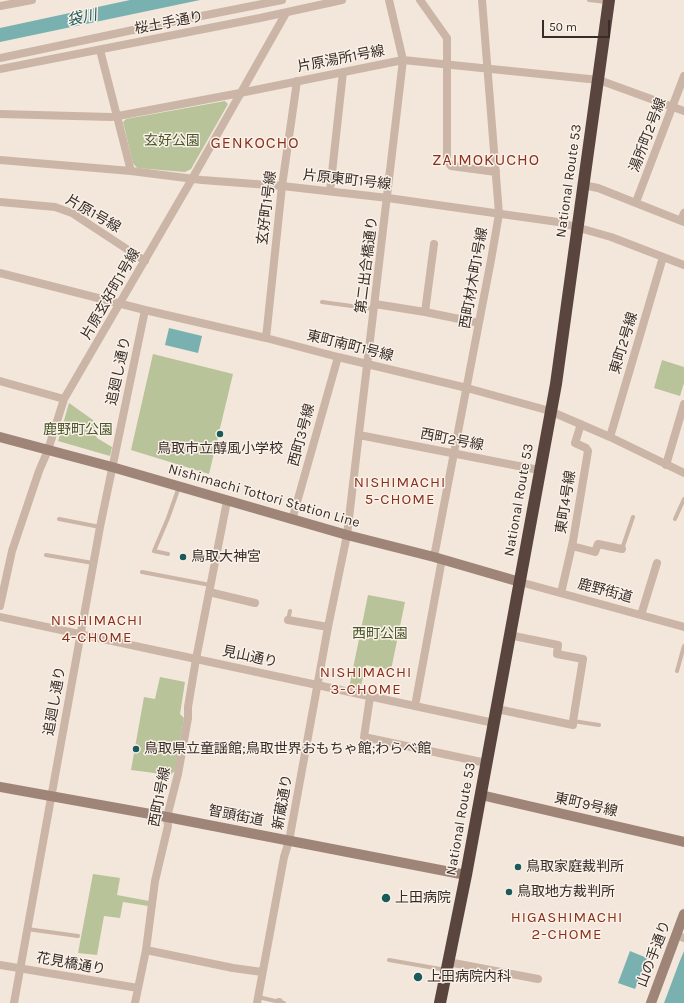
<!DOCTYPE html>
<html>
<head>
<meta charset="utf-8">
<style>
  body { margin:0 }
  #map { position:relative; width:684px; height:1003px; overflow:hidden; background:#f3e6db; font-family:Karla,sans-serif }
  canvas { display:block }
  .scale { position:absolute; left:542px; top:20px; width:68px; height:18px; box-sizing:border-box; border:2px solid #372c28; border-top:0; padding-left:5px; font-size:12px; line-height:14px; white-space:nowrap; color:#372c28; -webkit-text-stroke:3px #faf1e8; paint-order:stroke }
</style>
</head>
<body>
<div id="map">
<canvas width="684" height="1003"></canvas>
<div class="scale">50 m</div>
</div>
<script>
const context = document.querySelector('canvas').getContext('2d');
context.lineJoin = 'round';
function fill(path, color) { context.fillStyle = color; context.fill(path, 'evenodd'); }
const shape = rows => new Path2D(rows.map(r => 'M' + r).join(''));
function stroke(path, color, width, dash) { context.strokeStyle = color; context.lineWidth = width; context.lineCap = dash ? 'butt' : 'round'; context.setLineDash(dash || []); context.stroke(path); }
function write(font, color, halo, rows, align = 'center') {
  context.font = font + ' Karla,"Noto Sans JP",sans-serif'; context.lineWidth = 3; context.setLineDash([]); context.textBaseline = 'middle'; context.strokeStyle = halo; context.fillStyle = color; for (const [text, x, y, turn = 0] of rows) {
    context.save(); context.translate(x, y); context.rotate((+turn || 0) * Math.PI / 180); context.textAlign = isNaN(turn) ? turn : align; if (halo) context.strokeText(text, 0, 0); context.fillText(text, 0, 0); context.restore();
  }
}
const green = shape([
  [225,101,228,104,191,169,185,172,137,168,133,163,123,122,126,119],
  [153,354,233,374,209,474,131,450],
  [662,360,684,367,684,383,680,396,654,388],
  [69,403,93,420,97,438,112,447,110,456,58,441],
  [368,595,405,602,391,670,366,665,360,690,349,688],
  [160,677,185,682,180,714,184,718,175,771,170,775,131,770,144,697,155,699],
  [93,874,120,878,117,895,149,901,148,906,123,902,120,918,104,916,97,955,78,953]
]);
const water = shape([
  [130,0,200,0,0,42,0,28],
  [169,328,202,336,198,353,165,345],
  [630,951,647,958,635,989,618,983],
  [684,951,684,1003,664,1003,679,963]
]);
const lane = shape([
  [589,0,606,2],
  [322,302,374,309],
  [59,519,100,527],
  [675,519,684,499],
  [622,549,633,517],
  [168,554,154,551,168,518,179,487],
  [46,555,93,563],
  [142,572,210,585],
  [288,620,290,611],
  [677,671,684,646],
  [573,721,599,725],
  [27,929,78,936],
  [389,960,446,970],
  [258,997,284,1003]
]);
const street = shape([
  [420,0,447,38,447,161,451,166,496,172],
  [0,6,32,0],
  [100,50,131,171],
  [0,58,166,23,282,0],
  [0,69,260,18,342,0],
  [0,114,111,117,118,116,240,93,403,60,599,80,684,111],
  [0,160,131,171,202,180,282,186,388,198,558,222,611,237,684,265],
  [583,185,598,188,684,222],
  [330,191,343,72],
  [0,202,55,207,72,213,145,261],
  [636,202,684,76],
  [681,220,684,213],
  [0,273,145,310,266,338,338,357,467,388,550,411,610,437,684,473],
  [375,304,425,312,479,323],
  [425,312,434,244],
  [266,338,282,186,297,81],
  [0,381,64,399],
  [359,435,539,470],
  [610,437,663,257],
  [666,465,684,404],
  [292,520,338,357],
  [572,546,595,552,598,544,622,549],
  [434,557,491,260,499,214,482,0],
  [520,582,684,627],
  [209,592,255,603],
  [561,593,573,541,588,451,586,448,575,443,581,424],
  [0,606,12,551,39,471,48,450,64,399,192,179,286,13],
  [641,615,657,563],
  [0,617,494,723],
  [288,620,328,627],
  [370,697,364,737,486,763],
  [415,706,442,559],
  [497,709,573,725,573,721,583,659,557,654,558,645,509,635],
  [676,935,684,938],
  [146,950,233,968,262,972],
  [448,962,538,979],
  [0,965,138,988],
  [14,1003,100,527,145,310],
  [135,1003,146,950,155,881,168,826,167,817,178,774,188,718,188,707,196,659,227,501],
  [257,1003,284,857,289,841,328,627,347,535,403,60,389,0],
  [279,1003,279,1002]
]);
const secondary = shape([
  [0,437,112,467,347,535,434,557,520,582],
  [0,787,167,817,466,875],
  [481,795,684,842],
  [651,1003,684,914]
]);
const highway = shape([
  [440,1003,466,875,556,384,609,0]
]);
const markers = [
  [220,434,4,"#1b5a5b"],
  [183,557,4,"#1b5a5b"],
  [136,749,4,"#1b5a5b"],
  [518,867,4,"#1b5a5b"],
  [509,892,4,"#1b5a5b"],
  [386,898,5,"#1b5a5b"],
  [418,977,5,"#1b5a5b"]
];
const streetNames = [
  ["桜土手通り",169,23,-11],
  ["片原湯所1号線",341,59,-11],
  ["湯所町2号線",648,135,-69],
  ["片原東町1号線",347,180,6],
  ["National Route 53",569,181,-82],
  ["玄好町1号線",267,208,-83],
  ["片原1号線",93,214,30],
  ["第二出合橋通り",367,265,-83],
  ["西町材木町1号線",474,278,-80],
  ["片原玄好町1号線",111,294,-60],
  ["東町2号線",624,343,-73],
  ["東町南町1号線",350,346,14],
  ["追廻し通り",119,371,-78],
  ["西町3号線",302,435,-75],
  ["西町2号線",452,440,11],
  ["Nishimachi Tottori Station Line",264,496,16],
  ["National Route 53",519,500,-80],
  ["東町4号線",566,502,-81],
  ["鹿野街道",605,591,15],
  ["見山通り",250,657,12],
  ["追廻し通り",55,701,-80],
  ["西町1号線",160,797,-79],
  ["新蔵通り",283,802,-80],
  ["東町9号線",586,805,13],
  ["智頭街道",236,816,11],
  ["National Route 53",461,819,-80],
  ["山の手通り",654,954,-69],
  ["花見橋通り",71,964,10]
];
const parkNames = [
  ["玄好公園",172,141],
  ["鹿野町公園",78,430],
  ["西町公園",380,634]
];
const poiNames = [
  ["鳥取市立醇風小学校",220,449,"center"],
  ["鳥取大神宮",191,557],
  ["鳥取県立童謡館;鳥取世界おもちゃ館;わらべ館",144,749],
  ["鳥取家庭裁判所",526,867],
  ["鳥取地方裁判所",517,892],
  ["上田病院",395,898],
  ["上田病院内科",427,977]
];
const waterNames = [
  ["袋川",82,18,-12]
];
const neighbourhoodNames = [
  ["NISHIMACHI",400,483],
  ["5-CHOME",400,500],
  ["NISHIMACHI",97,621],
  ["4-CHOME",97,638],
  ["NISHIMACHI",366,673],
  ["3-CHOME",366,690],
  ["HIGASHIMACHI",567,918],
  ["2-CHOME",567,935]
];
const quarterNames = [
  ["GENKOCHO",255,143],
  ["ZAIMOKUCHO",486,160]
];
fill(green, '#b8c39a');
fill(water, '#79b1b0');
stroke(lane, '#cbb5a6', 4);
stroke(street, '#cbb5a6', 8);
stroke(secondary, '#9f8478', 10);
stroke(highway, '#59453e', 12);
for (const [x, y, r, color] of markers) { const dot = new Path2D(); dot.arc(x, y, r, 0, 2 * Math.PI); context.fillStyle = color; context.fill(dot); stroke(dot, '#faf1e8', 1.5); }
write('14px', '#372c28', '#faf1e8', streetNames);
write('14px', '#49572a', '#faf1e8', parkNames);
write('14px', '#372c28', '#faf1e8', poiNames, 'left');
write('italic 15px', '#1b5a5b', '#faf1e8', waterNames);
context.letterSpacing = '1px';
write('15px', '#8a301d', '#faf1e8', neighbourhoodNames);
context.letterSpacing = '0px';
context.letterSpacing = '1px';
write('16px', '#8a301d', '#faf1e8', quarterNames);
context.letterSpacing = '0px';
</script>
</body>
</html>
